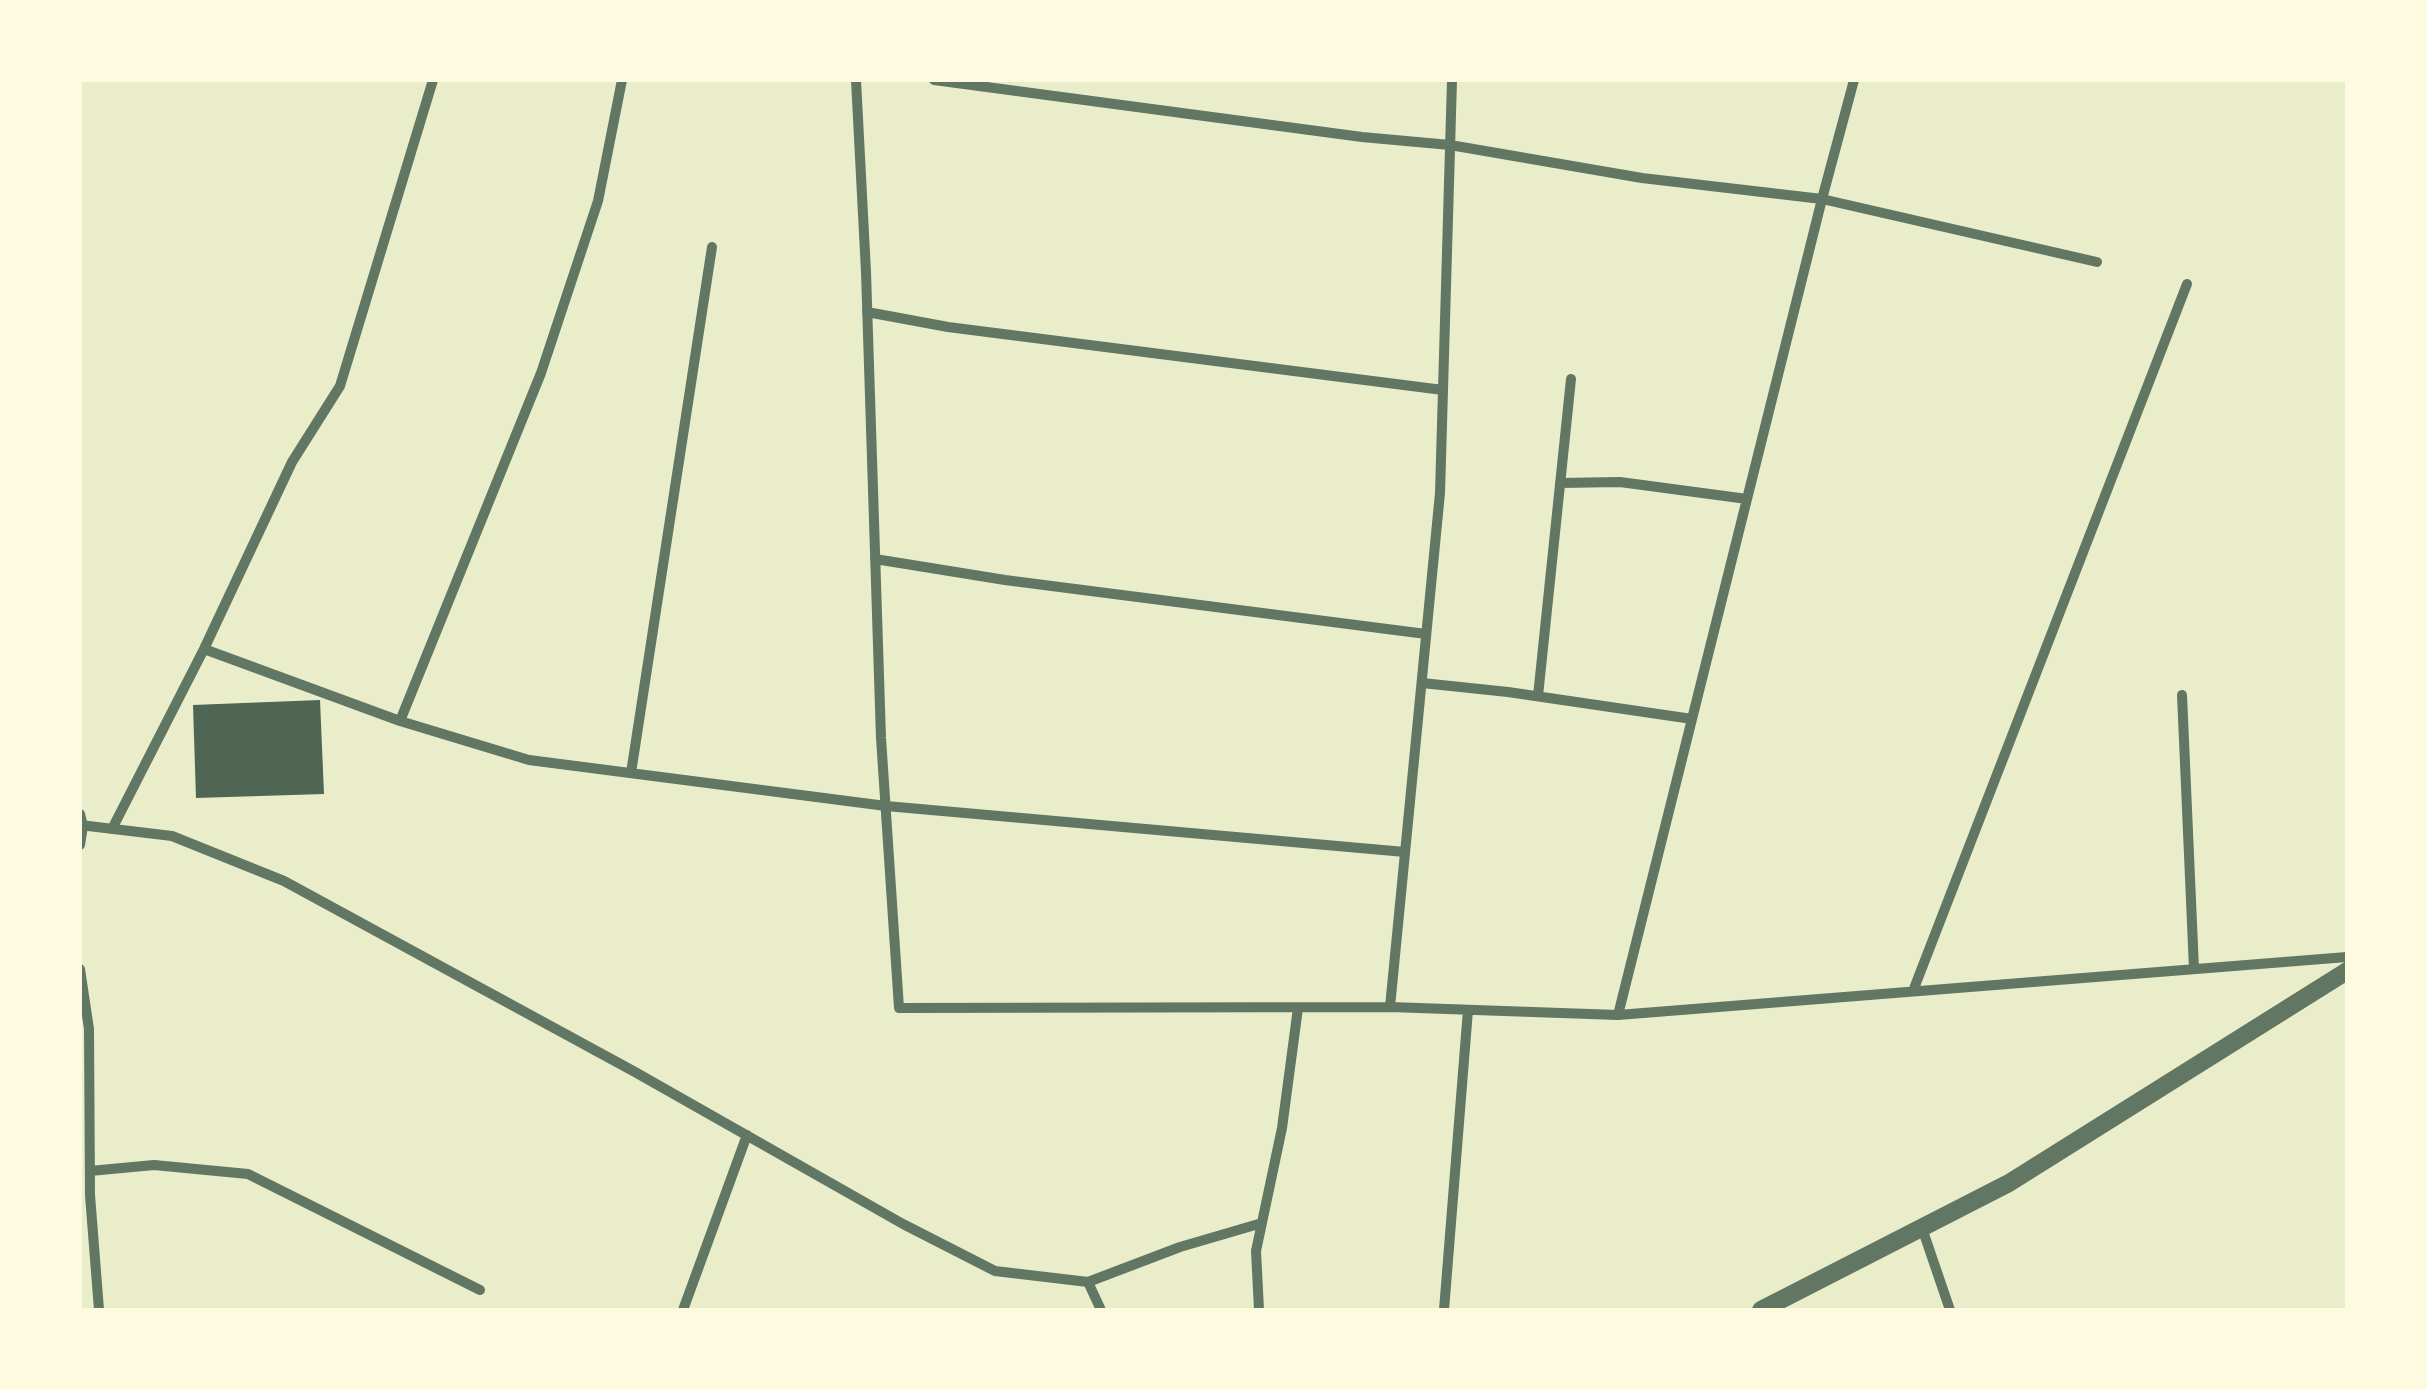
<!DOCTYPE html>
<html>
<head>
<meta charset="utf-8">
<style>
  body { margin:0 }
  #map { position:relative; width:2427px; height:1390px; overflow:hidden; background:#e9edc9; font-family:"Fira Sans",sans-serif }
  canvas { display:block }
  .frame { position:absolute; inset:0; border:82px solid #fefae0; pointer-events:none }
</style>
</head>
<body>
<div id="map">
<canvas width="2427" height="1390"></canvas>
<div class="frame"></div>
</div>
<script>
const context = document.querySelector('canvas').getContext('2d');
context.lineJoin = 'round';
function fill(path, color) { context.fillStyle = color; context.fill(path, 'evenodd'); }
const shape = rows => new Path2D(rows.map(r => 'M' + r).join(''));
function stroke(path, color, width, dash) { context.strokeStyle = color; context.lineWidth = width; context.lineCap = dash ? 'butt' : 'round'; context.setLineDash(dash || []); context.stroke(path); }
const building = shape([
  [320,700,324,794,196,798,193,705]
]);
const minor = shape([
  [856,80,866,272,881,738,899,1008,1390,1007,1618,1015,2347,957],
  [934,80,1362,137,1450,145,1642,178,1822,199,2097,262],
  [867,312,948,327,1443,390],
  [1560,483,1620,482,1747,499],
  [875,559,1005,580,1426,634],
  [204,649,400,721,529,760,886,806,1405,852],
  [1422,683,1508,692,1692,719],
  [2182,695,2194,969],
  [1538,696,1571,379],
  [400,721,541,373,598,201,622,80],
  [631,773,712,247],
  [80,814,83,826,80,845],
  [80,825,172,836,284,881,635,1072,903,1224,995,1271,1088,1282,1180,1247,1262,1223],
  [112,829,204,649,292,462,340,386,433,80],
  [80,969,89,1029,90,1195,99,1310],
  [1913,991,2187,284],
  [1390,1007,1440,493,1452,80],
  [1618,1015,1822,199,1854,80],
  [90,1171,154,1165,248,1174,480,1290],
  [1922,1228,1950,1310],
  [1088,1282,1101,1310],
  [683,1310,747,1135],
  [1259,1310,1256,1251,1282,1128,1298,1008],
  [1444,1310,1468,1010]
]);
const tertiary = shape([
  [1761,1310,2009,1183,2347,971]
]);
fill(building, '#4f6655');
stroke(minor, '#617663', 10);
stroke(tertiary, '#617663', 18);
</script>
</body>
</html>
